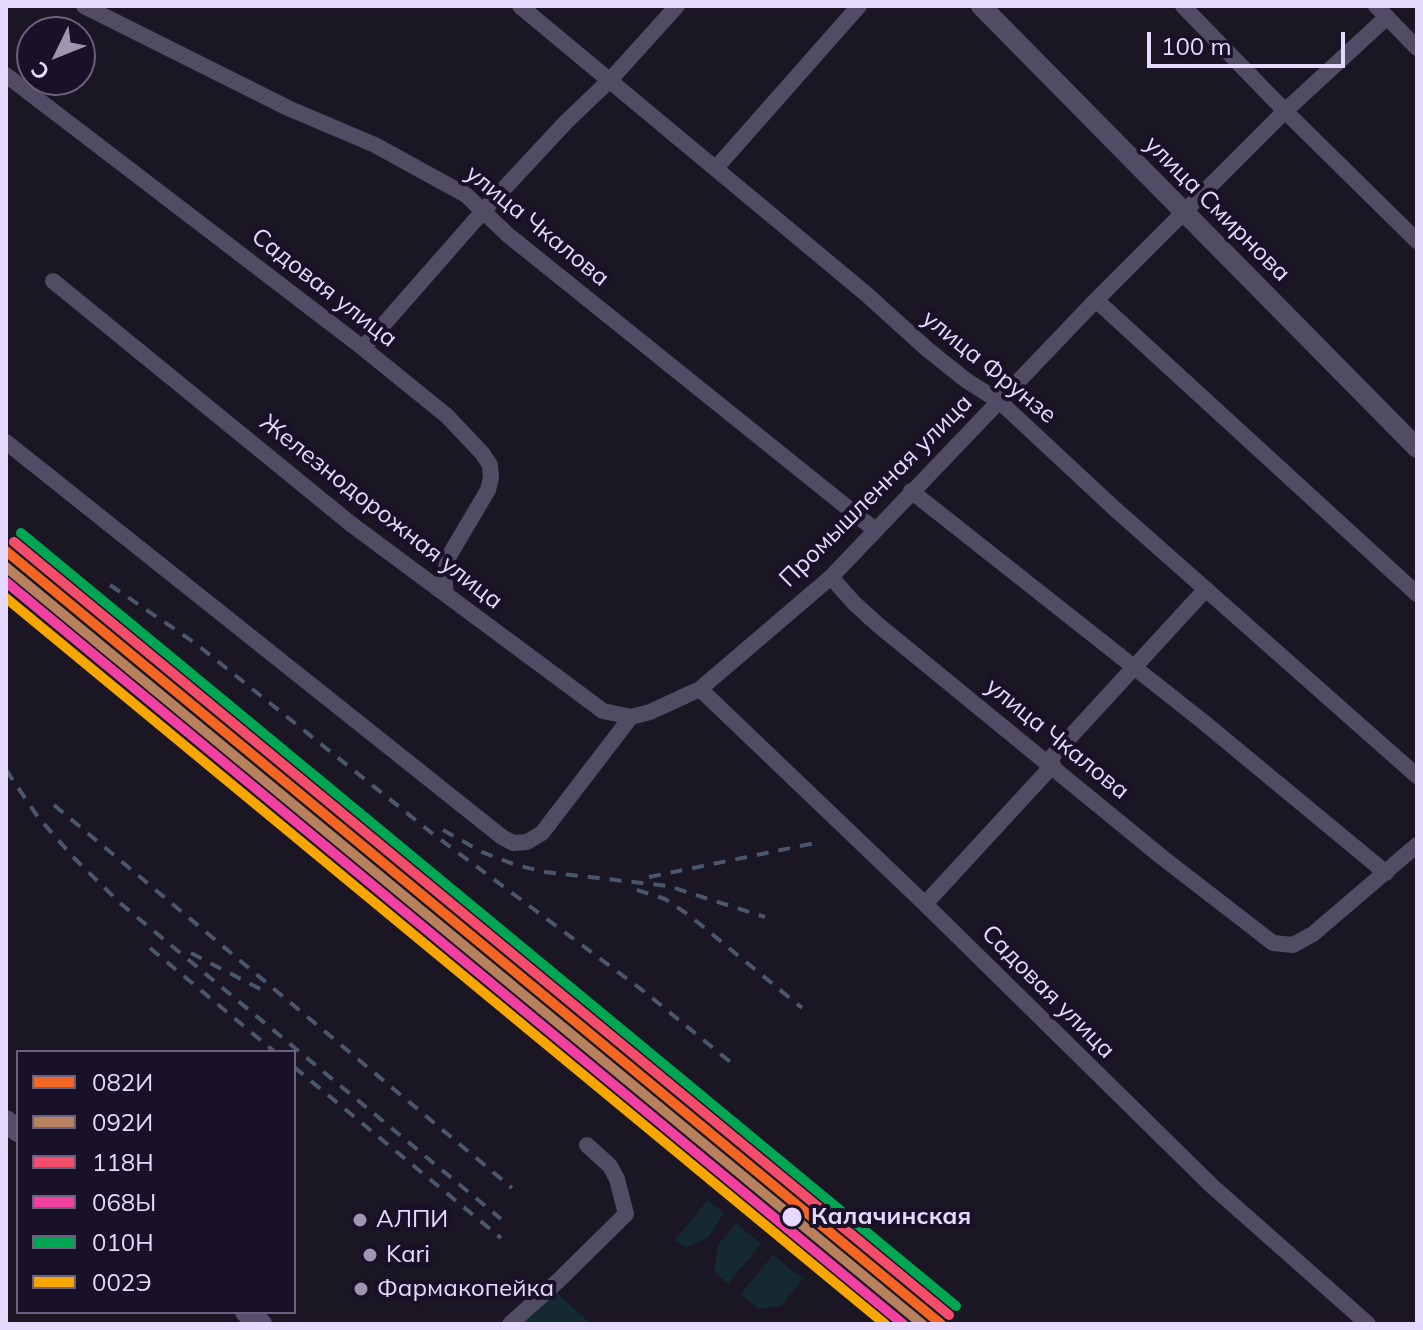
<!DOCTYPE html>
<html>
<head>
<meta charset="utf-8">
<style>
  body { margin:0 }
  #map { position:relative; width:1423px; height:1330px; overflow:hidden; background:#1a1623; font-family:Mulish,sans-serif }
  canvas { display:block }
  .frame { position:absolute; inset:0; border:8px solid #e5d9fe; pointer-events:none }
  .legend { position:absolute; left:16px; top:1050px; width:280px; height:264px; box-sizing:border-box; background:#191128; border:2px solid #6b617e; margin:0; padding:10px 14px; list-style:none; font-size:24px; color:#e5d9fe }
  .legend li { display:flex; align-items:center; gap:16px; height:40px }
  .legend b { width:40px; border:2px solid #6b617e }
  .north { position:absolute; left:16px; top:16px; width:80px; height:80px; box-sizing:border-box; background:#191128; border:2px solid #6b617e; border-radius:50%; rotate:227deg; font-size:22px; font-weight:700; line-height:32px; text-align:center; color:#e5d9fe }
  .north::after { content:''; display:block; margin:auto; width:28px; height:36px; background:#9e95b1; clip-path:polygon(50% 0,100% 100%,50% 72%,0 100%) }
  .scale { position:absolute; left:1147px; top:32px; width:198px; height:36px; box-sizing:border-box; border:4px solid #e5d9fe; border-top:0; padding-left:10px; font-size:24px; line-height:28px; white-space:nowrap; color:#e5d9fe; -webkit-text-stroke:6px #191128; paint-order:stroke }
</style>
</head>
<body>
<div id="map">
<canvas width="1423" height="1330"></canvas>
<div class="frame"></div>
<ul class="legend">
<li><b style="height:10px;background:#f26522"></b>082И</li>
<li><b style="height:10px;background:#b6815c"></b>092И</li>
<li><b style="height:10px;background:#f44d6c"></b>118Н</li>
<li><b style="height:10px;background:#f240a1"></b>068Ы</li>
<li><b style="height:10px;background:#00a651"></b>010Н</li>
<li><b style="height:10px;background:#f7a600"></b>002Э</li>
</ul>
<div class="north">С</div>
<div class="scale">100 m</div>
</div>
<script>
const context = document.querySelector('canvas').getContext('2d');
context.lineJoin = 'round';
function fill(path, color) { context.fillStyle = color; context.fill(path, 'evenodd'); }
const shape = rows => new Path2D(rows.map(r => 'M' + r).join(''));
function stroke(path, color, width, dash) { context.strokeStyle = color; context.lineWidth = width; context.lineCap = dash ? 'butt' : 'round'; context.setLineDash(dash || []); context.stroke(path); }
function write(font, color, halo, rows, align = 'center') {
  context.font = font + ' Mulish,sans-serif'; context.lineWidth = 8; context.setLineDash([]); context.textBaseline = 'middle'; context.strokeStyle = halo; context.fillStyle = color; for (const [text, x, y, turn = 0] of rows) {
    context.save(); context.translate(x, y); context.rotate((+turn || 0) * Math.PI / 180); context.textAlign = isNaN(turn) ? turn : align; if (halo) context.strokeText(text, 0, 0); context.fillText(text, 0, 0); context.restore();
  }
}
const green = shape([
  [708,1200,724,1213,708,1238,685,1248,675,1240],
  [736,1223,761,1244,728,1284,714,1272,718,1245],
  [773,1255,803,1279,781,1306,759,1309,741,1294],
  [554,1290,591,1324,515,1324]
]);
const minor = shape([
  [84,6,288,108,375,145,466,195,508,235,874,529],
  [520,6,865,293,927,349,967,381,999,401,1115,509,1417,776],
  [1183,6,1285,111,1417,241],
  [1376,6,1417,48],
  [6,75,363,348,447,416,482,453,490,465,491,478,488,490,449,556,444,575,446,594],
  [716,168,859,6],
  [53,281,351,524,603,711,631,717,650,712,700,689,831,577,1096,300,1285,111,1387,17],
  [1096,300,1417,594],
  [363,348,484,210,566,122,611,79,677,6],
  [6,442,502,837,513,843,527,842,542,833,631,717],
  [911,491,1201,720,1386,873],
  [831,577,854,603,877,624,1163,858,1273,943,1293,945,1313,934,1417,845],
  [700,689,925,904,1212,1186,1368,1324],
  [1048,761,1206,589],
  [925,904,1053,765],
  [510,1324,558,1281,626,1214,617,1179,610,1166,587,1145]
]);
const tertiary = shape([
  [981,6,1417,448]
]);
const secondary = shape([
  [6,1121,18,1131],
  [246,1312,261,1324]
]);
const rail = shape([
  [6,578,232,767],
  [110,585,195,643,433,834,646,993,734,1065],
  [6,770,38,817,74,858,120,903,501,1219],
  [54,805,512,1188],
  [443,830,482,852,516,865,545,872,668,886,765,917],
  [649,877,820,842],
  [637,890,665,899,690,916,802,1008],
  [150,948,275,1052],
  [191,953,262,990],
  [294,1067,501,1238]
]);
const rail1 = shape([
  [6,551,941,1324]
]);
const rail2 = shape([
  [6,567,922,1324]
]);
const rail3 = shape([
  [14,542,949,1315]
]);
const rail4 = shape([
  [6,582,903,1324]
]);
const rail5 = shape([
  [21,533,956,1306]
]);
const rail6 = shape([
  [6,598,885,1324]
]);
const markers = [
  [792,1217,11,"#e5d9fe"],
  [360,1220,8,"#9e95b1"],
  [370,1255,8,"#9e95b1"],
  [361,1289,8,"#9e95b1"]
];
const streetNames = [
  ["улица Смирнова",1217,209,45],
  ["улица Чкалова",537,226,39],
  ["Садовая улица",324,288,38],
  ["улица Фрунзе",989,367,39],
  ["Промышленная улица",876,491,-45],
  ["Железнодорожная улица",381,512,38],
  ["улица Чкалова",1057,739,39],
  ["Садовая улица",1048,992,45]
];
const stopNames = [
  ["Калачинская",811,1217]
];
const poiNames = [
  ["АЛПИ",376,1220],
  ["Kari",386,1255],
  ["Фармакопейка",377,1289]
];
fill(green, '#152a30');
stroke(minor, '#514c63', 16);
stroke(tertiary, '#514c63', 20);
stroke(secondary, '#564f69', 22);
stroke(rail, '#4a576d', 4, [12, 10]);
stroke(rail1, '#f26522', 10);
stroke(rail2, '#b6815c', 10);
stroke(rail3, '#f44d6c', 10);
stroke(rail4, '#f240a1', 10);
stroke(rail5, '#00a651', 10);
stroke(rail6, '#f7a600', 10);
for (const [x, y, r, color] of markers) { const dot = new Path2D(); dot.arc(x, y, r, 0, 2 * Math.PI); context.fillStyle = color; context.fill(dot); stroke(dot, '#191128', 3); }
write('24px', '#e5d9fe', '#191128', streetNames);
write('bold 24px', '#e5d9fe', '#191128', stopNames, 'left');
write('24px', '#e5d9fe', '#191128', poiNames, 'left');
</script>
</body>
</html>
